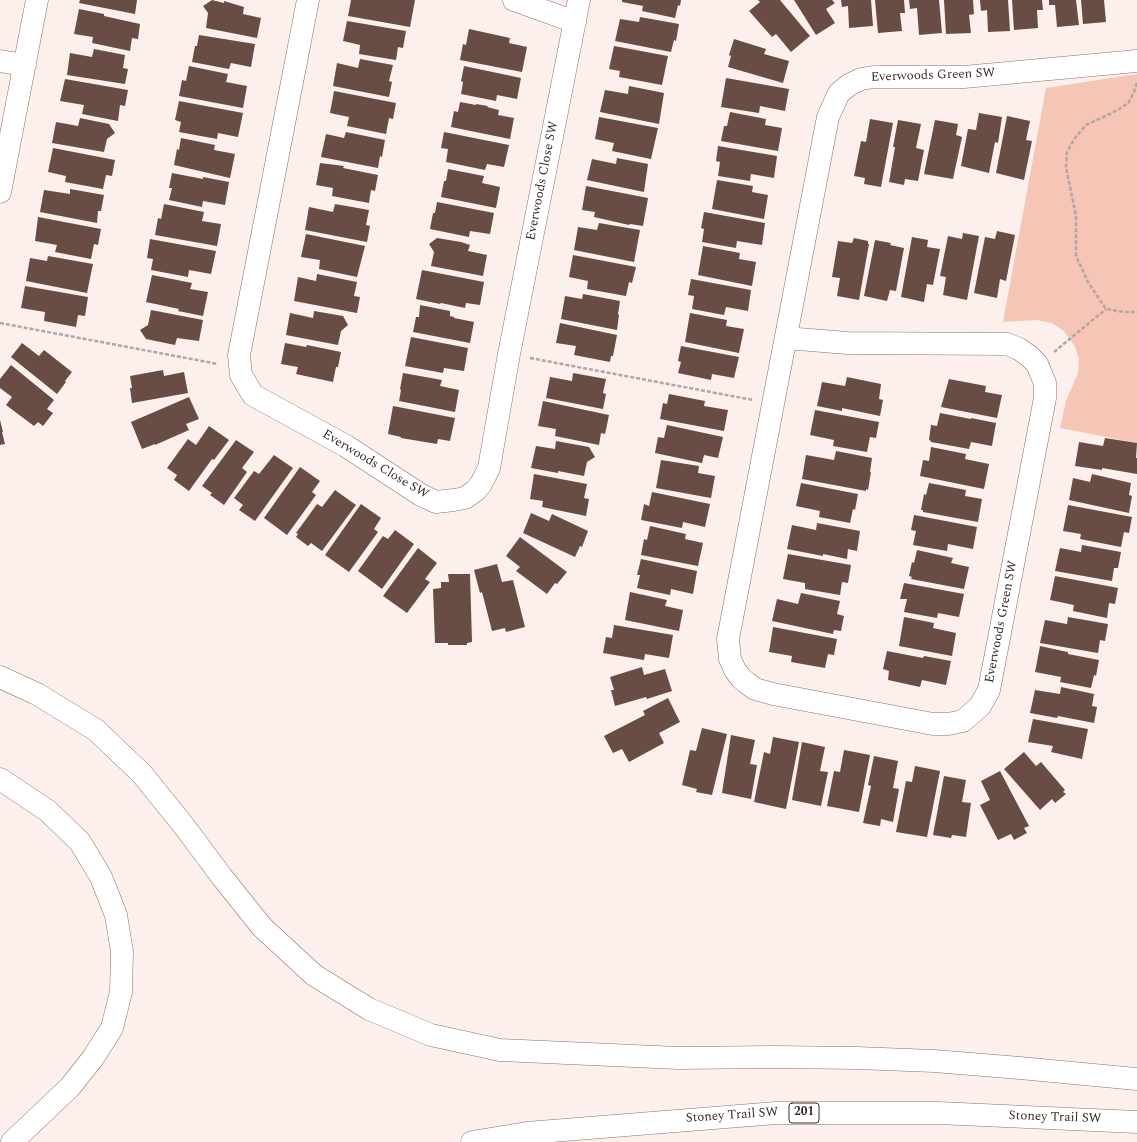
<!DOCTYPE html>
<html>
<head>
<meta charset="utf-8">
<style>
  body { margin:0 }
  canvas { display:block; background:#fdefeb }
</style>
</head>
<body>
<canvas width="1137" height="1142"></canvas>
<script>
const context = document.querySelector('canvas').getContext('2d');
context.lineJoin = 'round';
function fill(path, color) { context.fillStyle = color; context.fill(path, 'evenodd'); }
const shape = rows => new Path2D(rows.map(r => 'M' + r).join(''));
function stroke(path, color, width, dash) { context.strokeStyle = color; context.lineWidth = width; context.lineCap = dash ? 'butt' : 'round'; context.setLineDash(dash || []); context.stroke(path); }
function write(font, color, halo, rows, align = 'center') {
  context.font = font + ' Spectral,serif'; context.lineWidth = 4; context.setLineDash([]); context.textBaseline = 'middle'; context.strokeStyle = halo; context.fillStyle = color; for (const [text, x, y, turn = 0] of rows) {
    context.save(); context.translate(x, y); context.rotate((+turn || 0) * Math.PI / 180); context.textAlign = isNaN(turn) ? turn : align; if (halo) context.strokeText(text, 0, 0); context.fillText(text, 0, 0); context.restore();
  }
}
const green = shape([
  [1137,74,1137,443,1060,428,1066,401,1078,373,1079,359,1075,347,1064,331,1052,323,1036,320,1003,322,1046,88]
]);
const building = shape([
  [80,0,137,0,135,14,79,3],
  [212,0,224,3,224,1,244,7,243,14,261,18,257,38,206,28,208,13,203,6],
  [351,0,415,0,410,27,348,16],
  [622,0,681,0,680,6,678,5,675,18,642,11,643,6,622,2],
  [758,0,780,0,810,36,791,52,776,34,772,37,749,11,760,2],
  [794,0,832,0,835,3,826,9,835,23,816,35],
  [841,0,871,0,873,26,849,28,848,6,842,7],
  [875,0,904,0,905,13,900,13,902,31,878,33],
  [909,0,939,0,942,33,919,35,917,8,910,9],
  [944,0,973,0,974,14,969,15,971,33,946,34],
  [980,0,1008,0,1010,31,988,32,987,10,981,11],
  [1012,0,1042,0,1043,10,1037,10,1038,28,1014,30],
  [1049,0,1076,0,1079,25,1057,27,1055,5,1049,5],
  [1081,0,1104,0,1106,22,1083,24],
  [79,9,104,14,104,16,140,24,138,39,132,38,130,51,92,43,93,37,74,34],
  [640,17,679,24,676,41,674,40,671,52,615,41,620,19,639,22],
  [347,21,406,31,403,48,398,47,396,60,359,54,360,45,343,41],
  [469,29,510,38,509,43,527,47,522,72,460,60,463,44,466,45],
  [199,35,255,44,251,67,231,63,229,69,192,62,195,46,197,46],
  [734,39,766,49,764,54,789,61,783,83,728,67,731,56,729,55],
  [614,46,668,56,662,85,619,77,620,71,609,69],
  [94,49,125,55,123,68,128,69,125,84,67,75,70,53,92,57],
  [360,59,393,65,389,81,392,82,389,97,333,86,337,63,358,68],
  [189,66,228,74,226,82,247,86,243,108,179,96,182,80,186,81],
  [464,66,521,78,517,99,497,95,496,101,461,94,463,82,461,81],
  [726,78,789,89,785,111,760,106,759,113,721,107],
  [65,79,128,90,125,106,120,105,118,121,82,114,84,105,60,101],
  [629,86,664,93,659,124,600,112,605,90,628,94],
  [334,91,396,103,393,119,389,118,386,134,347,126,349,117,330,113],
  [179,101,243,113,238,137,218,133,217,139,179,132,181,122,175,120],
  [460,102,476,105,476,104,488,106,487,107,499,110,498,115,514,118,510,139,451,127,454,111,458,112],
  [730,112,766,119,765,125,782,128,778,151,721,141,724,126,727,126],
  [979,113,1002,117,998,143,995,142,989,173,961,166,968,129,976,130],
  [1007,116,1030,121,1026,140,1032,141,1024,180,996,173],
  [599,117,658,128,651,159,612,151,614,143,595,139],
  [80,118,109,124,115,133,107,139,104,152,52,143,56,122,78,126],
  [870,119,893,123,881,187,864,184,865,178,854,176,861,141,866,142],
  [898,120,921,124,916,148,924,150,918,181,905,179,904,185,889,182,895,147,893,147],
  [935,120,958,124,956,135,962,137,953,179,924,174],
  [346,132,385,140,382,157,380,156,378,168,321,157,326,134,344,138],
  [444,132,509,145,504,167,487,164,485,170,446,162,448,149,441,148],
  [181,138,215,145,214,150,235,154,230,178,174,165,177,149,179,150],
  [718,146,777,156,774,178,751,174,750,181,718,176,720,162,716,161],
  [53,148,115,160,112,176,106,175,103,189,65,182,66,176,48,172],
  [617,158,648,164,644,192,587,180,592,159,616,164],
  [320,163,344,166,343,168,378,175,375,191,371,190,369,203,332,196,333,188,316,185],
  [448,169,484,176,482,183,500,187,496,208,441,197,444,181,446,181],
  [172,173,203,179,203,177,229,182,225,205,203,201,202,207,169,200,172,188,169,188],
  [717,180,753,186,752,192,768,195,764,219,712,209],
  [586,186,648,198,643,226,630,224,629,225,594,217,595,212,582,210],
  [70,189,104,195,101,211,98,211,97,223,40,212,44,190,70,194],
  [437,202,494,213,490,234,470,231,469,237,430,229,433,213,435,213],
  [164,204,204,212,202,221,221,224,217,246,155,235,158,218,161,219],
  [335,204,369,210,366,225,370,226,367,242,305,230,309,207,333,212],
  [704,212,765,223,762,245,737,241,736,248,702,242,704,229,701,228],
  [38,217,101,229,98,245,94,244,91,259,55,252,57,245,35,241],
  [599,223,640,230,634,262,574,250,578,227,597,230],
  [997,231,1015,235,1006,281,1000,279,997,298,974,293,985,237,995,239],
  [963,233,979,236,967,300,943,295,946,277,940,276,948,236,962,239],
  [306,234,365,246,357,277,319,269,320,260,301,257],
  [912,237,928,240,927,247,940,249,933,285,927,284,924,302,901,297],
  [437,238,461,242,470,245,468,251,487,255,483,276,431,266,434,252,429,244],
  [854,238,868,241,868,244,869,244,859,300,837,296,840,278,832,277,838,241,852,243],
  [150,239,216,251,211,274,189,270,188,277,151,270,153,259,147,258],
  [875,240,891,243,890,245,904,248,896,291,890,290,887,301,864,296],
  [703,246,740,253,739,259,756,262,752,286,698,275],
  [573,255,636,267,632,283,629,282,626,296,587,289,588,281,569,277],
  [48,256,93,264,87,293,26,281,30,258,47,261],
  [422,270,484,282,480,305,466,303,465,308,441,303,440,304,416,299],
  [317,274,357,282,354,296,360,297,357,313,294,301,298,277,316,281],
  [152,275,192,283,190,289,208,292,203,316,178,311,179,309,146,302],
  [691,279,751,290,748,311,726,307,724,315,692,309,694,296,688,295],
  [25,286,88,297,85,316,78,315,76,327,44,321,45,312,21,308],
  [583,294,620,301,618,314,619,315,617,330,561,319,565,296,582,299],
  [420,305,450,311,450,316,454,317,454,318,474,322,470,343,413,332,416,317,419,317],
  [151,310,203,320,199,341,177,338,175,345,146,339,140,330,148,325],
  [314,311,343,316,348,325,341,331,338,345,286,335,290,313,313,318],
  [690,313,727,320,726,326,744,329,739,353,685,342],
  [560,323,617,335,613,356,611,356,610,362,574,355,576,346,556,343],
  [411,337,468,348,464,371,444,368,443,373,405,366],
  [22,343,39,356,44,350,72,372,65,381,66,382,57,394,11,357],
  [285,343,306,347,307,345,341,352,338,367,336,367,333,382,296,374,298,367,281,364],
  [681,346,739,357,734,378,712,374,711,380,678,373,681,362,678,361],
  [11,365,54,400,47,409,53,413,43,426,38,422,34,426,6,405,12,397,0,388,0,379],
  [163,370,164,376,184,372,188,393,132,403,130,388,132,388,130,376],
  [403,373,442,380,440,386,459,390,455,412,399,401,401,390,400,389],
  [573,373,606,379,603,393,606,394,603,409,546,398,550,377,572,381],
  [847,377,881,384,879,399,883,400,880,416,842,408,842,411,817,406,822,382,845,386],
  [949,379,986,386,985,392,1002,395,997,418,941,407],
  [669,394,705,401,704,406,728,410,724,431,660,419,663,403,667,404],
  [189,397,199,419,186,424,189,430,155,445,155,444,142,449,131,422],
  [543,401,609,415,605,434,601,433,599,445,555,436,556,429,538,426],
  [393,406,455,418,450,441,438,439,437,444,401,438,401,437,388,434],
  [815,410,879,422,876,438,870,437,867,452,833,446,834,440,810,435],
  [940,413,971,419,971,418,996,423,992,446,971,442,969,449,931,442,931,441,929,440,931,425,937,426],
  [0,420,3,432,2,432,5,444,0,445],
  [667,425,723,437,718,458,704,455,702,463,655,453,658,437,664,438],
  [209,426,229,440,214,460,212,459,189,491,174,480,177,475,167,468,188,439,196,445],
  [1105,438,1137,443,1136,458,1137,458,1137,474,1102,468,1102,470,1075,466,1079,442,1103,446],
  [236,440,254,452,242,468,247,472,224,505,210,495,212,493,202,486],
  [556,441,589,447,595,457,587,462,584,476,558,471,558,473,531,468,536,446,555,449],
  [931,447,966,454,965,459,989,464,984,489,920,476,923,460,929,461],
  [836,451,872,458,870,472,871,472,868,490,866,489,866,491,802,479,806,455,834,460],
  [274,455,293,468,255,521,239,510,243,505,234,498,254,471,259,474],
  [661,460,699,466,698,473,715,476,711,498,656,488],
  [300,467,320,481,312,492,316,495,287,535,264,518],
  [534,474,587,484,584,498,589,499,586,516,542,507,543,501,530,499],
  [1092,474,1131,483,1129,495,1132,496,1129,513,1069,500,1073,478,1090,482],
  [801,483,858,494,855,510,853,509,850,523,819,517,820,511,796,506],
  [929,483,966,490,965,496,982,499,978,522,923,512,923,510,921,510,924,494,926,495],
  [335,490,356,505,322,551,311,543,308,546,296,537,298,534,296,533,317,504,322,507],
  [652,492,710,504,705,527,683,522,682,528,641,520,644,504,649,506],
  [361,504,381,518,374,529,378,532,349,572,325,555],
  [1068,505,1132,517,1129,533,1124,532,1121,547,1080,539,1081,534,1063,531],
  [531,513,549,521,552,514,588,531,582,547,580,546,575,557,523,533],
  [914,515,977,527,973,549,948,544,947,551,913,545,916,531,911,530],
  [817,523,860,531,857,551,848,549,847,559,823,554,823,556,787,549,792,525,816,530],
  [650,526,686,534,685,539,703,543,698,566,641,555,644,539,647,540],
  [395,530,414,544,382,589,358,571,383,536,388,539],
  [520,537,567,572,557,584,555,583,547,594,516,571,520,567,506,556],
  [1082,545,1121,552,1118,568,1114,568,1112,581,1055,571,1060,548,1081,552],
  [418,548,437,563,425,579,430,582,407,613,383,596],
  [917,550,953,558,951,563,969,567,964,589,911,579,912,577,909,576,912,562,914,563],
  [788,554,851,565,848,583,842,582,840,595,805,589,805,583,783,579],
  [641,559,697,571,693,594,671,589,670,595,637,588,640,575,637,575],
  [497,564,502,582,513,580,525,627,506,632,505,628,492,631,482,592,480,593,474,570],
  [448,574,470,574,472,642,467,643,467,645,448,645,448,643,435,643,433,589,441,588,441,582,449,582],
  [1055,576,1118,588,1115,604,1109,603,1107,618,1073,611,1074,605,1050,600],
  [904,583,964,594,959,617,938,613,937,618,904,612,907,599,900,599],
  [630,592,667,600,665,606,683,610,679,631,625,620],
  [801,593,840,601,837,614,844,616,841,631,834,630,833,634,772,621,777,599,798,604],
  [904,617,934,623,933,628,956,633,952,656,899,646],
  [1068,617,1108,624,1105,641,1100,640,1098,653,1040,643,1045,620,1067,624],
  [614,625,673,635,669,658,645,654,644,660,603,653,606,637,612,638],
  [773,627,837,639,834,655,828,654,825,668,791,662,792,656,769,652],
  [1040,646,1063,651,1068,652,1068,654,1099,660,1096,676,1094,675,1091,688,1060,682,1061,677,1035,672],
  [887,651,923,658,924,656,951,661,946,685,922,680,920,687,888,680,889,671,883,669],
  [642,667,644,675,665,669,672,691,647,699,646,697,615,706,611,690,614,690,610,677],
  [1061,687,1094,694,1092,706,1097,707,1094,723,1058,716,1057,718,1030,713,1035,690,1060,694],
  [668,698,680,722,659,733,664,743,629,762,622,749,613,753,604,736,645,715,643,711],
  [1033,719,1088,729,1082,759,1051,752,1053,746,1028,742],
  [702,728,727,734,712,795,696,792,697,789,682,785,690,750,696,751],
  [731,735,755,740,750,764,757,765,751,799,722,793],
  [773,737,799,742,786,809,754,802,764,752,770,754],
  [802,742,825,747,820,771,828,772,821,806,792,800],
  [844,750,870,755,859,812,827,806,834,771,840,772],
  [1024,752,1036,766,1041,762,1065,790,1063,792,1066,794,1055,803,1052,799,1040,810,1004,769],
  [874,756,898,761,893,788,899,789,893,822,881,819,880,826,863,823,871,786,868,785],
  [915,766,940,771,927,837,896,832,906,781,912,782],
  [1000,771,1029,826,1024,828,1027,833,1014,840,1011,834,998,840,980,805,990,800,981,781],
  [944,776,966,780,962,802,971,803,966,837,952,835,951,838,933,835]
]);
const path = shape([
  [1137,83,1134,92,1129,102,1118,110,1086,125,1075,138,1067,152,1066,167,1076,216,1076,256,1088,282,1106,309,1124,312,1137,312],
  [0,323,218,364],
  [1054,352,1106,309],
  [530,358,753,400]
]);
const minor = shape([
  [308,0,239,355,241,375,253,395,346,446,421,495,436,502,454,500,465,498,475,491,481,484,489,468,509,354,579,0],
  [514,0,575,22],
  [0,61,25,65],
  [0,192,37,0],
  [786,338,847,343,1007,344,1019,349,1029,356,1037,364,1045,383,1045,398,989,690,980,706,963,721,948,724,933,724,773,694,755,689,747,683,741,678,735,670,730,659,728,639,828,117,839,93,849,85,861,79,874,77,964,77,1137,61]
]);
const highway = shape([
  [0,677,37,694,96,730,142,774,184,826,222,877,262,927,314,975,369,1009,431,1035,500,1050,678,1058,774,1057,857,1058,934,1061,1020,1068,1137,1079],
  [0,779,48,811,80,842,101,877,116,915,122,952,121,992,112,1028,93,1058,70,1087,12,1142],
  [472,1142,527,1133,776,1113,938,1113,1137,1122]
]);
const shields = [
  [804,1113,30]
];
const shieldNames = [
  ["201",804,1113]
];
const streetNames = [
  ["Everwoods Green SW",933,76,-2],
  ["Everwoods Close SW",543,181,-79],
  ["Everwoods Close SW",375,465,31],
  ["Everwoods Green SW",1002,622,-79],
  ["Stoney Trail SW",732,1116,-4],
  ["Stoney Trail SW",1055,1118,2]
];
fill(green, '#f5c5b6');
fill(building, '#694d45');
stroke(minor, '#8c6f66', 23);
stroke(highway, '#8c6f66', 23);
stroke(path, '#b3a5a1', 2.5, [4, 2]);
stroke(minor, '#fff', 22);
stroke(highway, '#fff', 22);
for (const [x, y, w] of shields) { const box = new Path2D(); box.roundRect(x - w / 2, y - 10, w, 20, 3); context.fillStyle = '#fff'; context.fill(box); stroke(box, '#382b27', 1); }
write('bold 12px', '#382b27', null, shieldNames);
write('13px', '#382b27', '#fff', streetNames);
</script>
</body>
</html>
